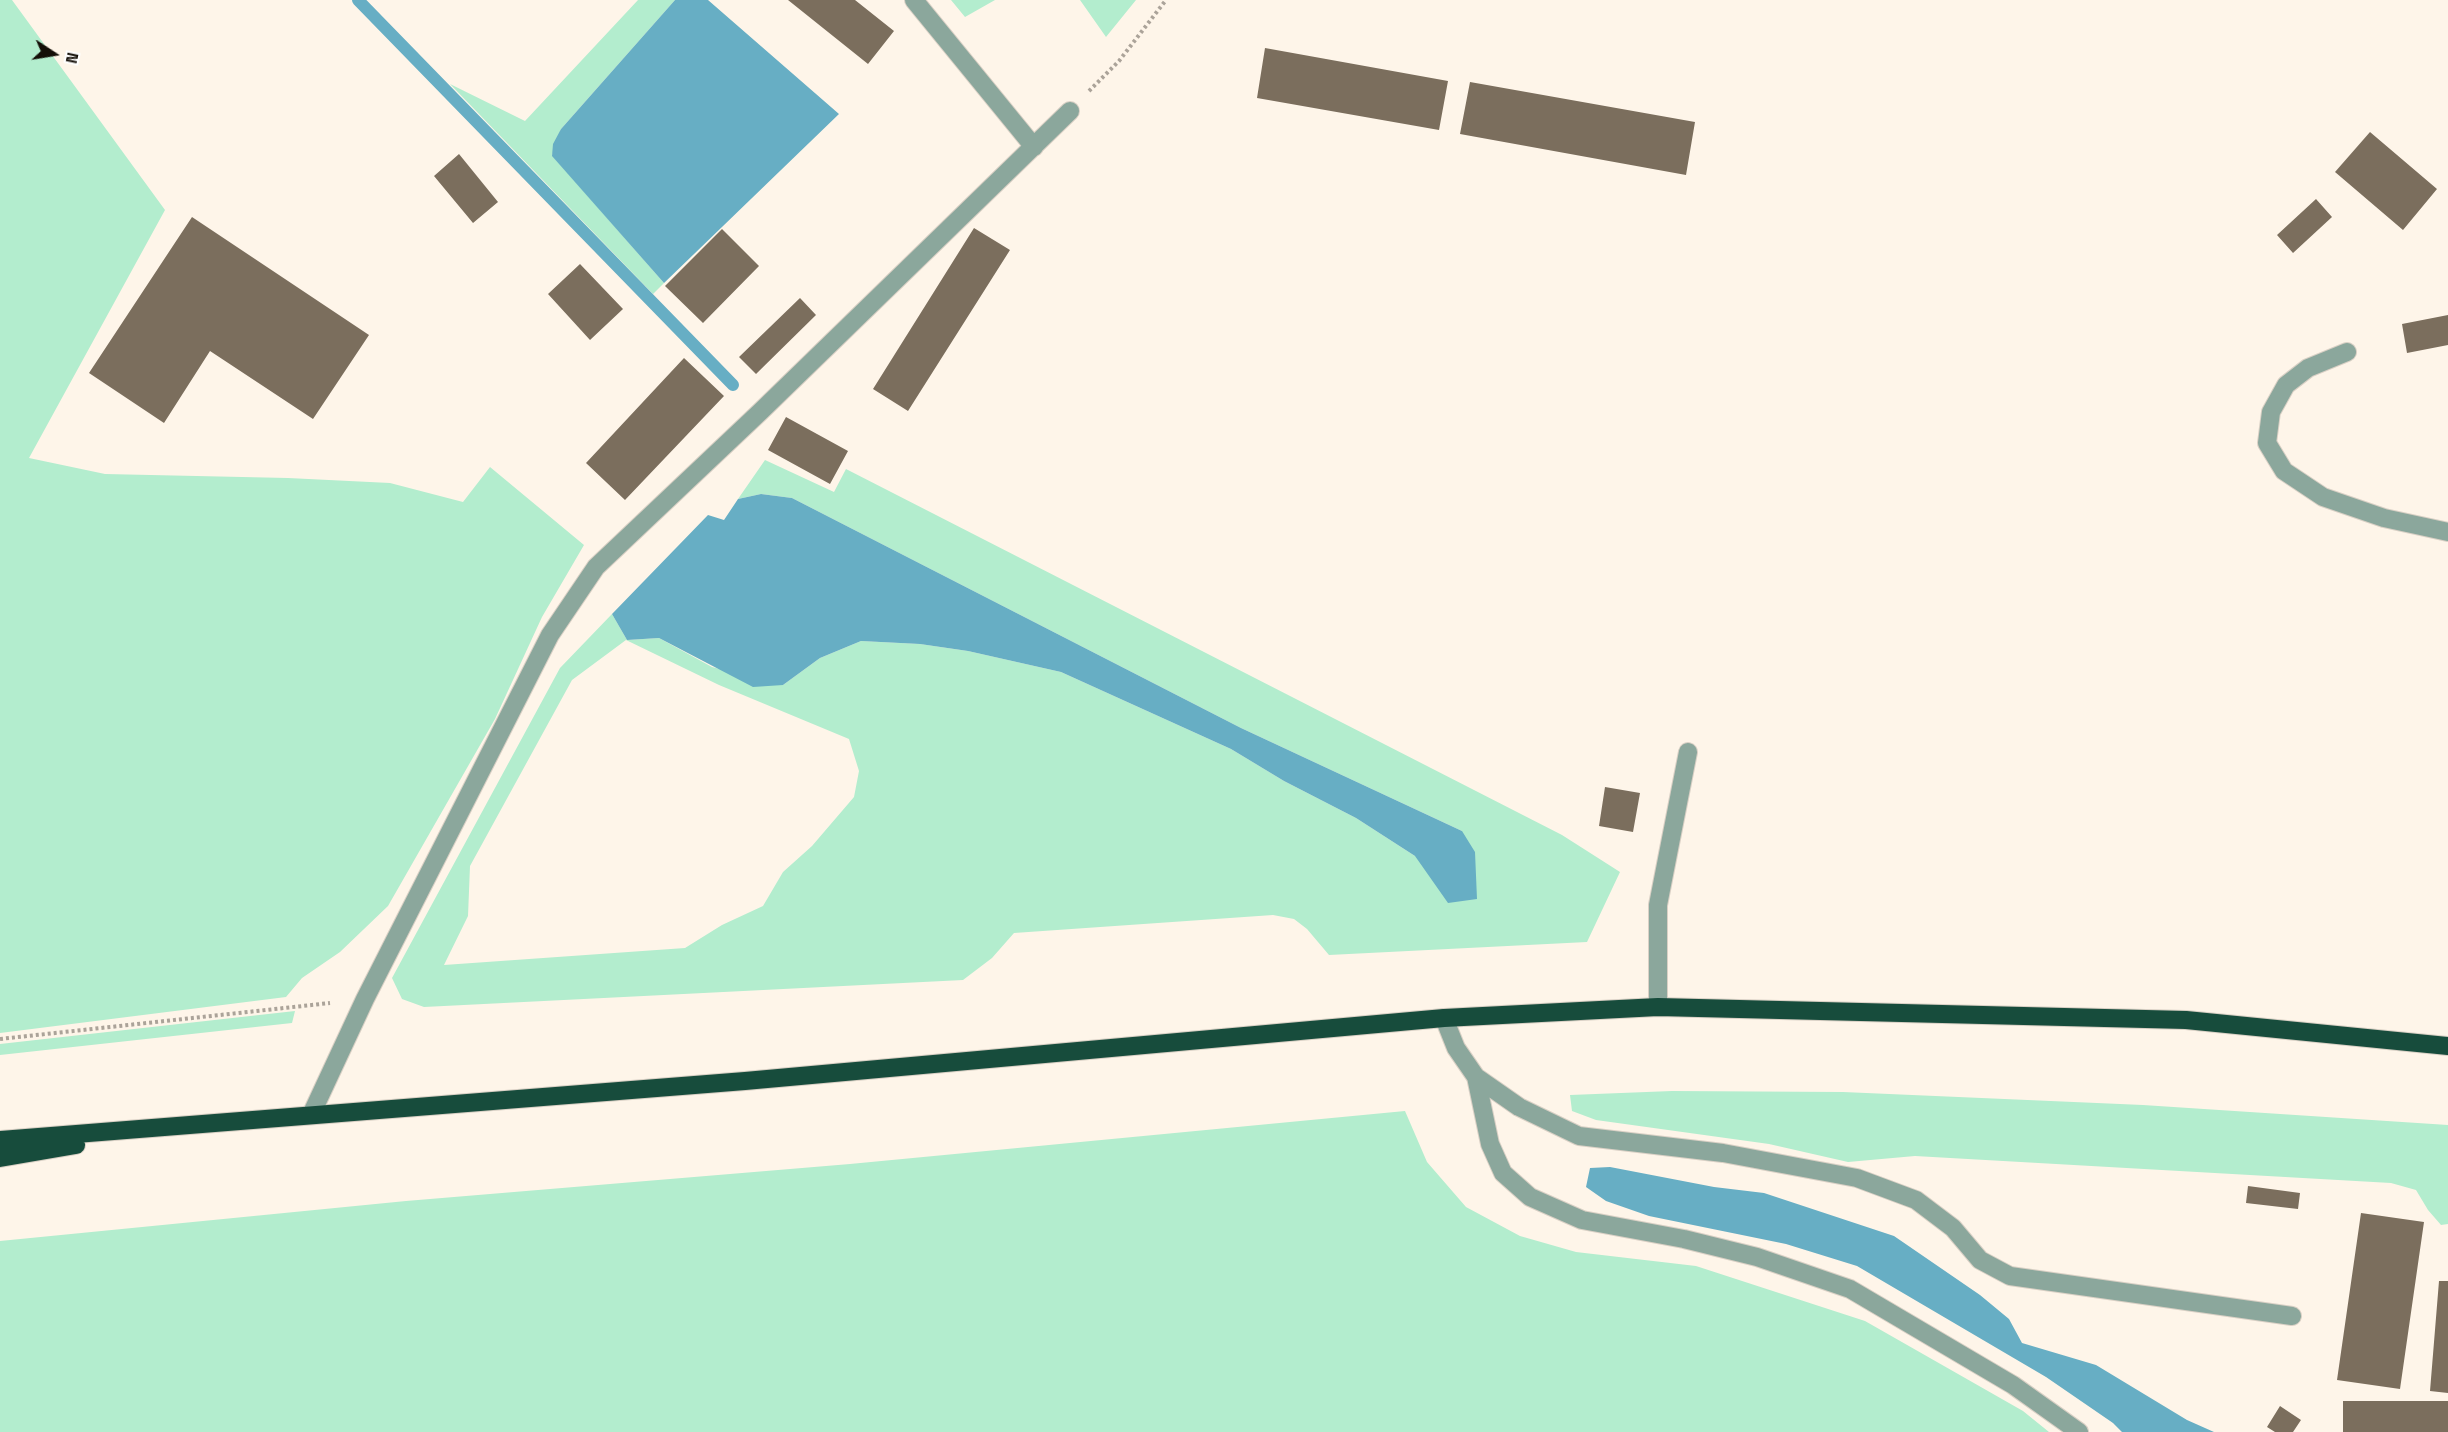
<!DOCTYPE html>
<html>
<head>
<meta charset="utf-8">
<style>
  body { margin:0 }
  #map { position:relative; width:2448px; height:1432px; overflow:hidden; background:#fef5e9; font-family:"Space Grotesk",sans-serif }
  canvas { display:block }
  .north { position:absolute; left:24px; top:24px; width:60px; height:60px; -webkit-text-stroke:4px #fff; paint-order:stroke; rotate:102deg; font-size:16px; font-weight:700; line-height:24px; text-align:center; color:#140f08 }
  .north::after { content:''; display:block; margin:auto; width:21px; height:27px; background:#140f08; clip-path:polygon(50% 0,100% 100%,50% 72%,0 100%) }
</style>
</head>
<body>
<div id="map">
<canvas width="2448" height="1432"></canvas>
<div class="north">N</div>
</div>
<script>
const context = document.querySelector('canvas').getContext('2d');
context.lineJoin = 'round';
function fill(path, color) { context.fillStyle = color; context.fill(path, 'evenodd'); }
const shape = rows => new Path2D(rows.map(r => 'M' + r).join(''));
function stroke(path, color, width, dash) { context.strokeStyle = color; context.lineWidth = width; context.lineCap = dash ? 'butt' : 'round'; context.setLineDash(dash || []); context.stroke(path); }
const green = shape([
  [0,0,12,0,165,210,29,458,105,474,288,478,390,483,463,502,490,467,584,545,542,617,495,719,388,906,340,952,302,978,286,997,0,1033],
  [638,0,675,0,561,129,552,155,664,283,653,294,450,84,525,121],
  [951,0,995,0,965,17],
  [1080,0,1136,0,1106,37],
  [765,460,834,492,846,469,1562,835,1620,872,1587,942,1329,955,1307,929,1294,919,1273,915,1014,933,992,958,963,980,424,1007,402,999,392,978,560,668,612,614,627,640,659,638,712,667,783,685,820,658,861,641,920,644,968,651,1061,672,1231,749,1284,781,1356,818,1415,856,1462,831,1241,728,792,498,761,494,738,499],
  [626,640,719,685,849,739,859,771,854,797,812,846,783,872,763,906,722,925,685,948,444,965,468,916,470,866,572,680],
  [295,1011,292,1023,0,1055,0,1044],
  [1672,1091,1843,1092,2143,1105,2448,1125,2448,1224,2441,1225,2428,1210,2416,1190,2391,1183,1915,1156,1848,1162,1769,1144,1596,1120,1572,1111,1570,1095],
  [1405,1111,1427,1162,1466,1207,1520,1236,1576,1252,1696,1266,1865,1321,2023,1411,2049,1432,0,1432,0,1241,406,1201,850,1164]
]);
const water = shape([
  [675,0,708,0,839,114,664,283,552,156,553,144,561,129],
  [761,494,792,498,1241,728,1462,831,1475,852,1477,899,1448,903,1415,856,1356,818,1284,781,1231,749,1061,672,968,651,920,644,861,641,820,658,783,685,753,687,659,638,627,640,612,614,708,515,724,520,738,499],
  [1610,1167,1714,1187,1764,1193,1894,1236,1980,1295,2009,1319,2022,1343,2096,1365,2187,1420,2214,1432,2122,1432,2113,1423,2046,1377,1857,1266,1786,1244,1649,1216,1606,1201,1586,1187,1590,1168]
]);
const stream = shape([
  [358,0,733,385]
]);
const building = shape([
  [788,0,855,0,894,31,868,64],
  [1265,48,1448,81,1439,130,1257,98],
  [1470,82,1695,122,1686,175,1460,134],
  [2370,132,2437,189,2403,230,2335,172],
  [459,154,498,202,473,223,434,176],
  [2316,199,2332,217,2293,253,2277,235],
  [192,217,369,335,313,419,210,351,164,423,89,373],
  [974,228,1010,250,908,411,873,389],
  [722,229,759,266,703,323,665,286],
  [580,264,623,309,590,340,548,294],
  [800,298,816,315,756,374,739,357],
  [2448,315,2448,345,2407,353,2402,324],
  [684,358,724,396,625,500,586,463],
  [786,417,848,451,830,484,768,450],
  [1605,787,1640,793,1633,832,1599,826],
  [2248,1186,2300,1193,2298,1209,2246,1203],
  [2361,1213,2424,1222,2400,1389,2337,1380],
  [2439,1281,2448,1281,2448,1393,2430,1391],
  [2343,1401,2448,1401,2448,1432,2343,1432],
  [2280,1406,2301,1420,2293,1432,2275,1432,2267,1427]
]);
const path = shape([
  [1089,91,1119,61,1166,0],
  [0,1039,330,1003]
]);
const minor = shape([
  [914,0,1034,147],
  [2347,352,2308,368,2286,385,2271,412,2267,443,2284,471,2323,497,2384,518,2448,532],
  [1658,1007,1658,905,1688,752],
  [1444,1018,1456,1048,1476,1077,1519,1107,1579,1136,1723,1153,1857,1178,1916,1200,1953,1228,1980,1260,2010,1276,2292,1316],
  [1476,1077,1490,1144,1503,1173,1530,1197,1582,1220,1684,1239,1757,1257,1850,1289,2013,1385,2079,1432],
  [311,1115,365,999,550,635,596,567,760,412,1070,111]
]);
const highway = shape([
  [0,1140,745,1081,1444,1018,1658,1007,2186,1020,2448,1046],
  [0,1158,76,1145]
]);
fill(green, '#b3edce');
fill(water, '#67aec4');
stroke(stream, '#67aec4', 12);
fill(building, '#7b6e5d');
stroke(minor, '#d9d0c5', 20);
stroke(highway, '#d9d0c5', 20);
stroke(path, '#aba399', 4, [3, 3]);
stroke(minor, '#8ba79c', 18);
stroke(highway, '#174c3c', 18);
</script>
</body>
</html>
